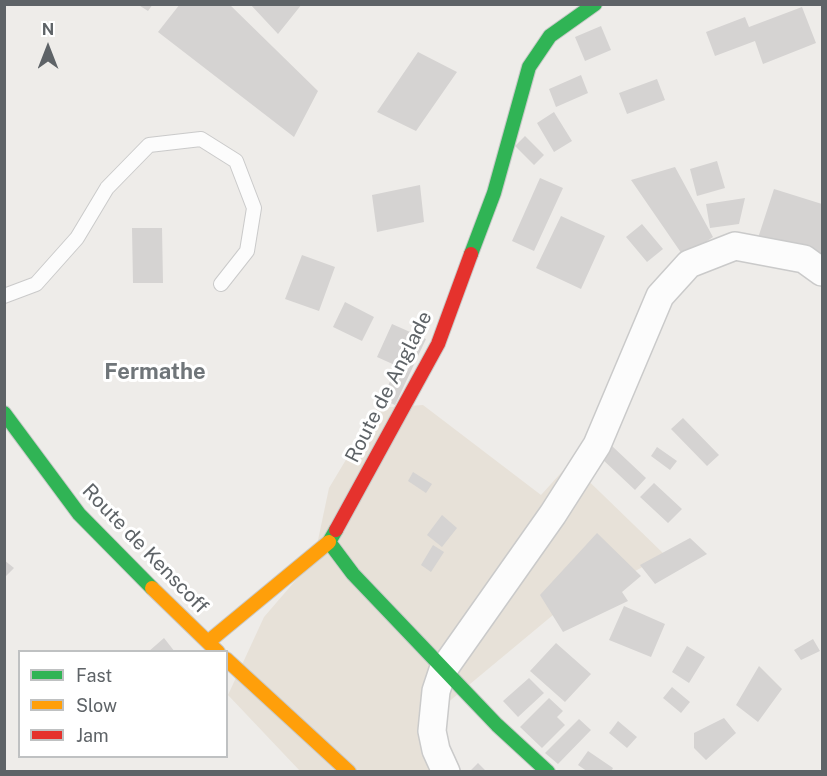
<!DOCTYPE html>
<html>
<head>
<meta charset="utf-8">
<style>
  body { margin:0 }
  #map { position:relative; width:827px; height:776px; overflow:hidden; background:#eeece9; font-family:"Public Sans",sans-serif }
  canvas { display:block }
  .frame { position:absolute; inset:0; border:6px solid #5e6367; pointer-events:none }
  .legend { position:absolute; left:18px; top:650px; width:210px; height:108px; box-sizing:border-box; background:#fff; border:2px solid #bfc1c2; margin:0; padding:8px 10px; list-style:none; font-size:18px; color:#5e6367 }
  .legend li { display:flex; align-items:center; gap:12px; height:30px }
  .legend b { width:30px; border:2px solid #bfc1c2 }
  .north { position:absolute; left:18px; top:18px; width:60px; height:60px; -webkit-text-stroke:4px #fff; paint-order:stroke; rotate:0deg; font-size:16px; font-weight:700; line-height:24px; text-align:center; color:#5e6367 }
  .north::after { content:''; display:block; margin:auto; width:21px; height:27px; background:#5e6367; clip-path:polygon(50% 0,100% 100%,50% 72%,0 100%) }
</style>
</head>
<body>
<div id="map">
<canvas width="827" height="776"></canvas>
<div class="frame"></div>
<ul class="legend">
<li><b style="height:8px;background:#30b455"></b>Fast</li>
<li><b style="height:8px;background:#ff9f0a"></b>Slow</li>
<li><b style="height:8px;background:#e5322d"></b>Jam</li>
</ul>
<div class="north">N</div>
</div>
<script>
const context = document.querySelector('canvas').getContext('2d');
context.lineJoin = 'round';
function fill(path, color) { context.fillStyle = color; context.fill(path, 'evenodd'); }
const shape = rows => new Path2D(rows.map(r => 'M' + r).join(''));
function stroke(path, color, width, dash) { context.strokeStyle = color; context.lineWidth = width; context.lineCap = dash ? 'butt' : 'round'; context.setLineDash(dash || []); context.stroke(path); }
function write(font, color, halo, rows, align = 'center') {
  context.font = font + ' "Public Sans",sans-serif'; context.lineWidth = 6; context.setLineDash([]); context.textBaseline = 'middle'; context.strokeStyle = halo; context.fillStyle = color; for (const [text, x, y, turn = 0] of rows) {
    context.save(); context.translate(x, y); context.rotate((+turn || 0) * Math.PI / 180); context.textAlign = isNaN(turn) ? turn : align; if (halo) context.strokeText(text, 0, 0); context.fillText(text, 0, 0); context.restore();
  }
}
const commercial = shape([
  [423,405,541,495,570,463,665,555,553,615,440,709,455,771,300,771,228,695,264,617,314,559,329,488,377,408]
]);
const building = shape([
  [137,4,153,4,148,11],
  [180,4,229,4,318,91,294,137,158,32],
  [250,4,302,4,278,34],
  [802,7,816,43,763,64,755,41,715,56,706,32,745,17,749,27],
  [601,26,611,50,585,61,575,37],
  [418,52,457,72,416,131,377,112],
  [581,75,588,93,556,107,549,89],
  [657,79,665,100,627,114,619,93],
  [554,112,572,141,554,152,537,123],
  [525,136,544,155,534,165,515,146],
  [717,161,725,188,697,196,690,169],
  [675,167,713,237,684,257,631,180],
  [540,178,563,188,534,251,512,241],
  [420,185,424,222,377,232,372,195],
  [774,189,822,204,822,259,758,238],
  [745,198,739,224,710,228,706,204],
  [561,216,605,236,581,289,536,268],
  [642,224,663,249,647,262,626,237],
  [132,228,162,228,163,283,133,283],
  [302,255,335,267,319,311,285,299],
  [345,302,374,317,362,341,333,327],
  [392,324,426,339,395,405,382,399,397,366,377,357],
  [683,418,719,455,707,466,671,429],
  [612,446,646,478,635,490,601,458],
  [657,447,677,461,670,470,651,456],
  [413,472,432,484,426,493,408,481],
  [654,483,682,509,668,523,640,497],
  [442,515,457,528,442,547,427,535],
  [597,533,641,576,622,592,628,601,563,632,540,595],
  [690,538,707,554,655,584,640,565],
  [433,545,444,552,431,572,421,565],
  [4,560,14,568,4,578],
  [624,606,665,624,651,657,609,640],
  [164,638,175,652,148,652],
  [813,639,820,651,801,660,794,650],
  [556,643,591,674,565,702,530,671],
  [687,646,705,657,689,683,672,672],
  [759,666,782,689,758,722,736,705],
  [529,678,544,693,518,717,503,701],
  [672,687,690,702,681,713,663,698],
  [549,698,563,711,557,717,565,725,542,748,520,727],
  [724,718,736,733,706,760,694,748,694,733],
  [579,719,591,730,558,764,545,753],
  [618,721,637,737,627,748,609,733],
  [588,751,613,768,611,772,588,772,578,765],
  [478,763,487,772,469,772]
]);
const lane = shape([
  [4,296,36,284,77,238,107,188,149,145,201,139,236,161,254,208,247,251,221,284]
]);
const street = shape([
  [446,772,436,750,432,731,436,691,443,670,553,514,597,445,660,296,689,264,735,246,804,259,822,272]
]);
const fast = shape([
  [471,254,494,193,529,67,550,36,595,4],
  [4,413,79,514,152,588],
  [336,530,329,542,353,574,497,725,548,772]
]);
const slow = shape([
  [152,588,218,652],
  [208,642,329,542],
  [226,659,349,772]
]);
const jam = shape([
  [336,530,438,344,471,254]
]);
const streetNames = [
  ["Route de Anglade",389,387,-63],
  ["Route de Kenscoff",145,549,46]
];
const quarterNames = [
  ["Fermathe",155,372]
];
fill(commercial, '#e7e1d8');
fill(building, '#d5d3d2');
stroke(lane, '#cacaca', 16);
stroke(street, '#cacaca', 30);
stroke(fast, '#c8c9c8', 16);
stroke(slow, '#c8c9c8', 16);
stroke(jam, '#c8c9c8', 16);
stroke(lane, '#fcfcfc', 14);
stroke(street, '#fcfcfc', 27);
stroke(fast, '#30b455', 14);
stroke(slow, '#ff9f0a', 14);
stroke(jam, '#e5322d', 14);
write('20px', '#5e6367', '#fff', streetNames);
write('bold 22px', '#6f7579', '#fff', quarterNames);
</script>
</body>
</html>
